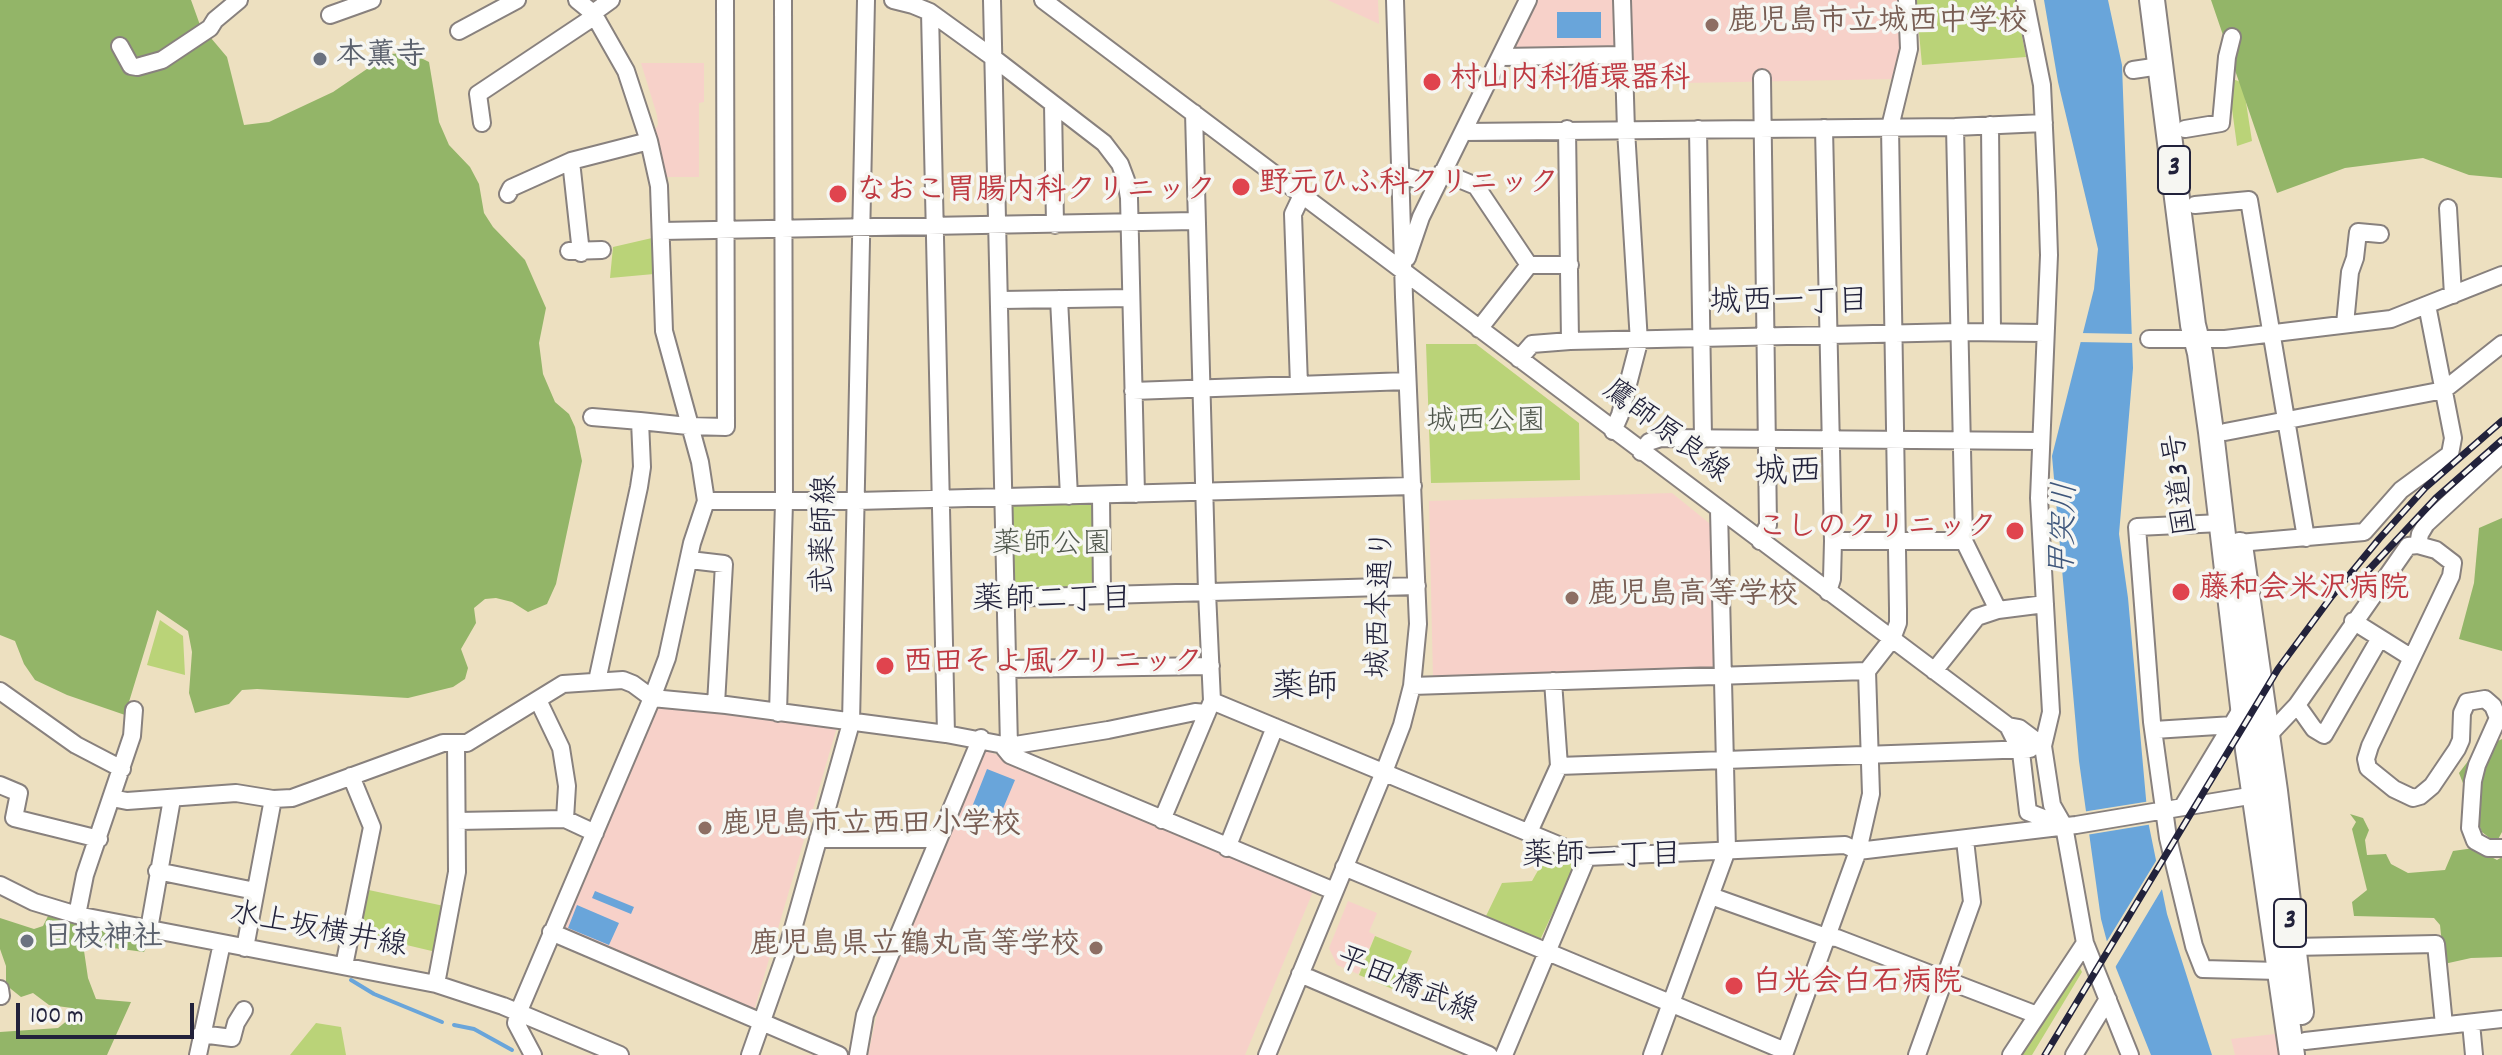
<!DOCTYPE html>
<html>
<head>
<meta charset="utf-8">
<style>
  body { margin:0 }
  #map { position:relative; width:2502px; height:1055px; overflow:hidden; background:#ede0c0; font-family:Dekko,sans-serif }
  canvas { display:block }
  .scale { position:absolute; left:16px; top:1003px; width:178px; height:36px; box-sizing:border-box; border:4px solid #22223b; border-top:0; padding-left:10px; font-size:24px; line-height:28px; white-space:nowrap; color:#22223b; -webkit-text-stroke:6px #f6f6f2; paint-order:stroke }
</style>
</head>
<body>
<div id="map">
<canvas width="2502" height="1055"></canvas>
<div class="scale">100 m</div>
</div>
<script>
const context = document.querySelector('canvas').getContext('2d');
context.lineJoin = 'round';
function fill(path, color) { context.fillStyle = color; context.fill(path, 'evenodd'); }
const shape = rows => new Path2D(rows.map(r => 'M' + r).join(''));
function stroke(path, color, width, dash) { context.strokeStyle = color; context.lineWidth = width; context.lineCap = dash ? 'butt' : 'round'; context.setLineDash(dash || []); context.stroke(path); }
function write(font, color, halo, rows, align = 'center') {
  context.font = font + ' Dekko,"Klee One",sans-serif'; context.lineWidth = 7; context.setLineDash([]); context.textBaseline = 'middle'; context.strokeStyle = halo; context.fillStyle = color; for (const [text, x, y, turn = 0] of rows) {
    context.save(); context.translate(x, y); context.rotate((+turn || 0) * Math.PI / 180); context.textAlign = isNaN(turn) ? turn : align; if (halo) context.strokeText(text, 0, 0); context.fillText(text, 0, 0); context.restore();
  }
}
const built = shape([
  [1328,0,1378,0,1379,24],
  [1534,0,1901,0,1903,50,1896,79,1631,84,1630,51,1511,49],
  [641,63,704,63,704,102,699,103,699,177,665,177,654,131,658,125,657,115],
  [1672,493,1714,527,1714,669,1433,678,1429,501],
  [657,705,837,727,753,1014,560,929],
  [985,750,1315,887,1245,1055,868,1055,878,1009,980,753],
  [1348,901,1377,913,1369,932,1375,935,1358,974,1337,965,1329,948],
  [2275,1034,2279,1055,2235,1055,2231,1039]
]);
const green = shape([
  [1916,0,2015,0,2026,57,1922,65],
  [2233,79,2243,83,2252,141,2237,146,2230,94],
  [652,238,654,274,610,278,613,247],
  [1426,344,1476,344,1579,423,1580,480,1431,483],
  [1092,503,1092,590,1012,591,1010,506],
  [160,620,183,636,185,675,147,665],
  [1549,851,1576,863,1540,940,1486,916,1502,883,1532,881],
  [364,889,444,906,436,952,356,933],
  [1375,936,1412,951,1395,990,1359,975],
  [2078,964,2082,972,2032,1055,2022,1055],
  [316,1023,341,1027,346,1055,290,1055]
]);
const forest = shape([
  [0,0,191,0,200,25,227,57,244,125,269,122,333,92,389,54,411,53,429,62,439,122,449,145,470,167,479,184,484,213,493,227,525,260,546,308,539,343,543,374,555,402,569,414,575,427,582,461,556,584,547,604,528,612,512,602,496,598,485,599,474,608,476,623,461,649,468,668,465,679,453,687,408,698,257,689,242,690,229,704,195,713,189,693,192,652,188,631,157,610,125,715,67,695,35,680,24,664,15,641,0,635],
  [2211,0,2502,0,2502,178,2469,175,2423,158,2345,168,2277,193],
  [2502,518,2502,651,2459,639,2474,583,2479,528],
  [2502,739,2502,832,2496,843,2482,832,2459,773,2475,752],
  [2350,814,2363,818,2369,830,2365,840,2367,855,2386,854,2391,864,2408,873,2445,870,2453,851,2474,848,2497,860,2502,857,2502,957,2471,958,2444,964,2440,925,2434,918,2354,916,2352,902,2367,890,2352,829,2356,822],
  [48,916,151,938,144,952,83,944,88,978,96,999,131,1002,107,1055,0,1055,0,1032,58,1028,68,1020,72,1008,49,1005,33,993,21,997,6,985,6,966,0,949,0,918,34,929,43,926]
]);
const water = shape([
  [2044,0,2108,0,2122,65,2133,368,2119,534,2128,598,2148,821,2167,914,2212,1055,2151,1055,2110,953,2101,919,2079,761,2052,456,2094,289,2098,249,2058,82],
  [1557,12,1601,12,1601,38,1557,38],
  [987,769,1015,780,997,823,970,812],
  [595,891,634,907,631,914,592,898],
  [577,905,619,923,609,945,568,928]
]);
const pier = shape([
  [2079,333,2135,334,2136,343,2077,342],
  [2151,801,2153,824,2086,835,2082,812],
  [2159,856,2165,884,2113,971,2104,946]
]);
const stream = shape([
  [351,980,374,994,442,1022],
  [454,1025,474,1029,512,1050]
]);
const minor = shape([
  [893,0,913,5,930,12,995,59,1104,143,1120,164,1126,180,1129,198,1136,494],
  [992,0,1009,746],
  [1043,0,2008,726,2021,752,2028,812,2064,826],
  [2025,0,2042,85,2047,193,2049,255,2039,498,2051,712,2043,746,2052,805,2064,826,2085,943,2130,1055],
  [930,12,946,734],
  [330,15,372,0],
  [459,31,517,0],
  [120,46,131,66,137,67,162,60,210,28,215,20,239,0],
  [1501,57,1623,55],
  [2133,70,2160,66],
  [1053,104,1055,225],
  [482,123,478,94,589,20,593,13,611,0],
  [1990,125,1992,332],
  [1955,127,1964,541,1998,610],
  [1824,128,1833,541,1832,579,1828,592],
  [1567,129,1570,341],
  [1698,129,1703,437],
  [2185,129,2221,123,2227,57,2232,37],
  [1463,132,1955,127,2044,123],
  [571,161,581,253],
  [1442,172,1476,186,1529,265],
  [1401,175,1436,185],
  [508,194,511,188,571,161,649,141],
  [2195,205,2249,200,2306,538],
  [2448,208,2453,295],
  [661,231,1195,221],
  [569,251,602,250],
  [1407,258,1421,217,1528,0],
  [1059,299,1069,496],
  [1001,300,1131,298],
  [2345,324,2350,272,2355,258,2358,232,2380,234],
  [1479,329,1529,265,1570,265],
  [2149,339,2225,339,2391,319,2502,275],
  [1519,359,1532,344,1570,341,1960,332,2045,333],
  [1299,385,1293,214,1302,195],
  [1133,391,1407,381],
  [592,417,640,421],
  [1613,431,1620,415,1639,342,1626,130,1622,0],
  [2225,432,2444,390,2502,344],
  [1641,452,1649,442,1661,438,2041,441],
  [1101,495,1102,595],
  [706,501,857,501,1413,486],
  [2221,523,2137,527,2152,722,2168,838,2194,946,2203,969,2279,971],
  [1760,541,1768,525,1762,78],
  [1833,541,1964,541],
  [2239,543,2364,532,2401,490,2450,454,2453,438,2427,305],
  [2418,545,2420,534,2426,524,2502,454],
  [690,560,724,564,716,704],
  [1004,598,1417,586],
  [2353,621,2412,658],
  [1006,669,1211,666],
  [1934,671,1977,617,1998,610,2045,604],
  [597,681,639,487,642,467,640,421,688,426,726,427,725,0],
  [1553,681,1559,766],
  [1412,686,1867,671,1892,639,1898,623,1898,609,1890,127,1909,49,1907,0],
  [0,691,76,745,122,769],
  [538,700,561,748,567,786,565,819],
  [1212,701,1587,857,1845,845,1858,851,2076,825,2261,794],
  [2297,705,2314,729,2324,735,2380,638],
  [778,713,784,502,783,0],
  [2008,726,2019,728,2043,746],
  [2154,730,2233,725],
  [2264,740,2297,705,2408,546,2418,545,2436,550,2453,563,2451,576,2370,746,2366,759,2368,768,2394,789,2413,798,2420,796,2432,786,2457,749,2461,740,2462,713,2467,702,2485,699,2493,706,2498,718,2477,765,2473,781,2470,828,2475,841,2488,848,2502,848],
  [1001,744,1010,755,1334,891],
  [0,785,19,793,14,818,99,839],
  [112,798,127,801,236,793,273,799,292,798,443,743,467,743,563,684,623,680,633,684,652,698,667,658,692,543,706,501,700,462,664,331,659,186,649,141,626,71,593,13,577,0],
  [2183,806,2242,708],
  [1162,820,1212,701,1207,592,1194,113],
  [457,821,565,819,595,833],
  [1529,832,1559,766,2030,749],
  [818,839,938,839],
  [1227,848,1275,727],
  [1344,867,1785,1051],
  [157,871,255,891],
  [0,885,34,902,77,915,436,984,503,1006,620,1055],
  [1711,896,1826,937,1837,938,2037,1015],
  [77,915,85,875,132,736,134,710],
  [149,929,172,799],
  [551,932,839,1055],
  [2293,947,2436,944,2444,1025],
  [245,948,273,799],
  [344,966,372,827,351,776],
  [1300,974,1489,1055],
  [436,984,457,872,456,743],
  [0,989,1,996],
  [2471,1023,2474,1055],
  [201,1034,232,1038,236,1023,244,1010],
  [2305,1041,2502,1019],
  [198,1055,222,943],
  [533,1055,516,1023,518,1013,652,698,726,705,946,734,1009,746,1108,730,1195,712,1207,713],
  [750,1055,787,950,851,723,866,0],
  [858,1055,865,1015,981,738],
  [1267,1055,1384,772,1402,725,1412,686,1418,624,1404,297,1395,0],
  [1504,1055,1587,857],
  [1652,1055,1727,850,1719,510],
  [1784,1055,1858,851,1871,794,1867,671],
  [1917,1055,1972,902,1965,840],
  [2011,1055,2085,943],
  [2074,1055,2108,999]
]);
const highway = shape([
  [2152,0,2193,325,2200,353,2211,432,2248,750,2292,1055],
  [2240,545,2275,791,2301,1012]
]);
const rail = shape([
  [2362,577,2436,498,2502,440],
  [2045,1055,2278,669,2332,596,2379,539,2426,487,2502,421]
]);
const markers = [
  [1712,25,8,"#8d6e63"],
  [320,59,8,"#6b7280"],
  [1432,82,10,"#e0444e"],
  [1241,187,10,"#e0444e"],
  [838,194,10,"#e0444e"],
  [2015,531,10,"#e0444e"],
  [2181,592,10,"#e0444e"],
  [1572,598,8,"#8d6e63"],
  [885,666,10,"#e0444e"],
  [705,828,8,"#8d6e63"],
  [27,941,8,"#6b7280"],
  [1096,948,8,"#8d6e63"],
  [1734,986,10,"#e0444e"]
];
const shields = [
  [2174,170,32],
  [2290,923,32]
];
const shieldNames = [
  ["3",2174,170],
  ["3",2290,923]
];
const educationNames = [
  ["鹿児島市立城西中学校",1728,25],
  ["鹿児島高等学校",1588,598],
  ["鹿児島市立西田小学校",721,828],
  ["鹿児島県立鶴丸高等学校",1080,948,"right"]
];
const worshipNames = [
  ["本薫寺",336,59],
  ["日枝神社",43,941]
];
const healthNames = [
  ["村山内科循環器科",1450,82],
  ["野元ひふ科クリニック",1259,187],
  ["なおこ胃腸内科クリニック",856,194],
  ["こしのクリニック",1997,531,"right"],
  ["藤和会米沢病院",2199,592],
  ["西田そよ風クリニック",903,666],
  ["白光会白石病院",1752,986]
];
const parkNames = [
  ["城西公園",1486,425],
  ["薬師公園",1052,548]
];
const streetNames = [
  ["鷹師原良線",1664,434,37],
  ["国道3号",2184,484,-97],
  ["武薬師線",828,535,-89],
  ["城西本通り",1384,604,-88],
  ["水上坂横井線",318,933,11],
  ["平田橋武線",1406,988,23]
];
const neighbourhoodNames = [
  ["城西一丁目",1789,306],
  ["薬師二丁目",1052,604],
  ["薬師一丁目",1602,860]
];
const waterNames = [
  ["甲突川",2068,530,-88]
];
const quarterNames = [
  ["城西",1788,476],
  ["薬師",1305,691]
];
fill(built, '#f7d1c9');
fill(green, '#bad378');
fill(forest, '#93b568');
fill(water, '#69a5da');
fill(pier, '#ede0c0');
stroke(stream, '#69a5da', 4);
stroke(minor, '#88817e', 20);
stroke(highway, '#88817e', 28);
stroke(minor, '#fff', 16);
stroke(highway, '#fff', 24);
stroke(rail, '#22223b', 7);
stroke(rail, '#f6f6f2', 4, [12]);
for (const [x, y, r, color] of markers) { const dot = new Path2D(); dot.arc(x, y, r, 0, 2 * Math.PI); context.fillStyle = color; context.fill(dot); stroke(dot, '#f6f6f2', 3); }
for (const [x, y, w] of shields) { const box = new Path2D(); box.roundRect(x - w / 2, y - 24, w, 48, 6); context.fillStyle = '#f6f6f2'; context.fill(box); stroke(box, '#22223b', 2); }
write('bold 28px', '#22223b', null, shieldNames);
write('bold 30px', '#785e54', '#f6f6f2', educationNames, 'left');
write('bold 30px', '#5b616d', '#f6f6f2', worshipNames, 'left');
write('bold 30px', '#be3a42', '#f6f6f2', healthNames, 'left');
write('30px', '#50574d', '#f6f6f2', parkNames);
write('30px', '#22223b', '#f6f6f2', streetNames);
write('32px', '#22223b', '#f6f6f2', neighbourhoodNames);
write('italic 32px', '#3e567b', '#f6f6f2', waterNames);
write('34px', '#22223b', '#f6f6f2', quarterNames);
</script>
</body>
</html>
